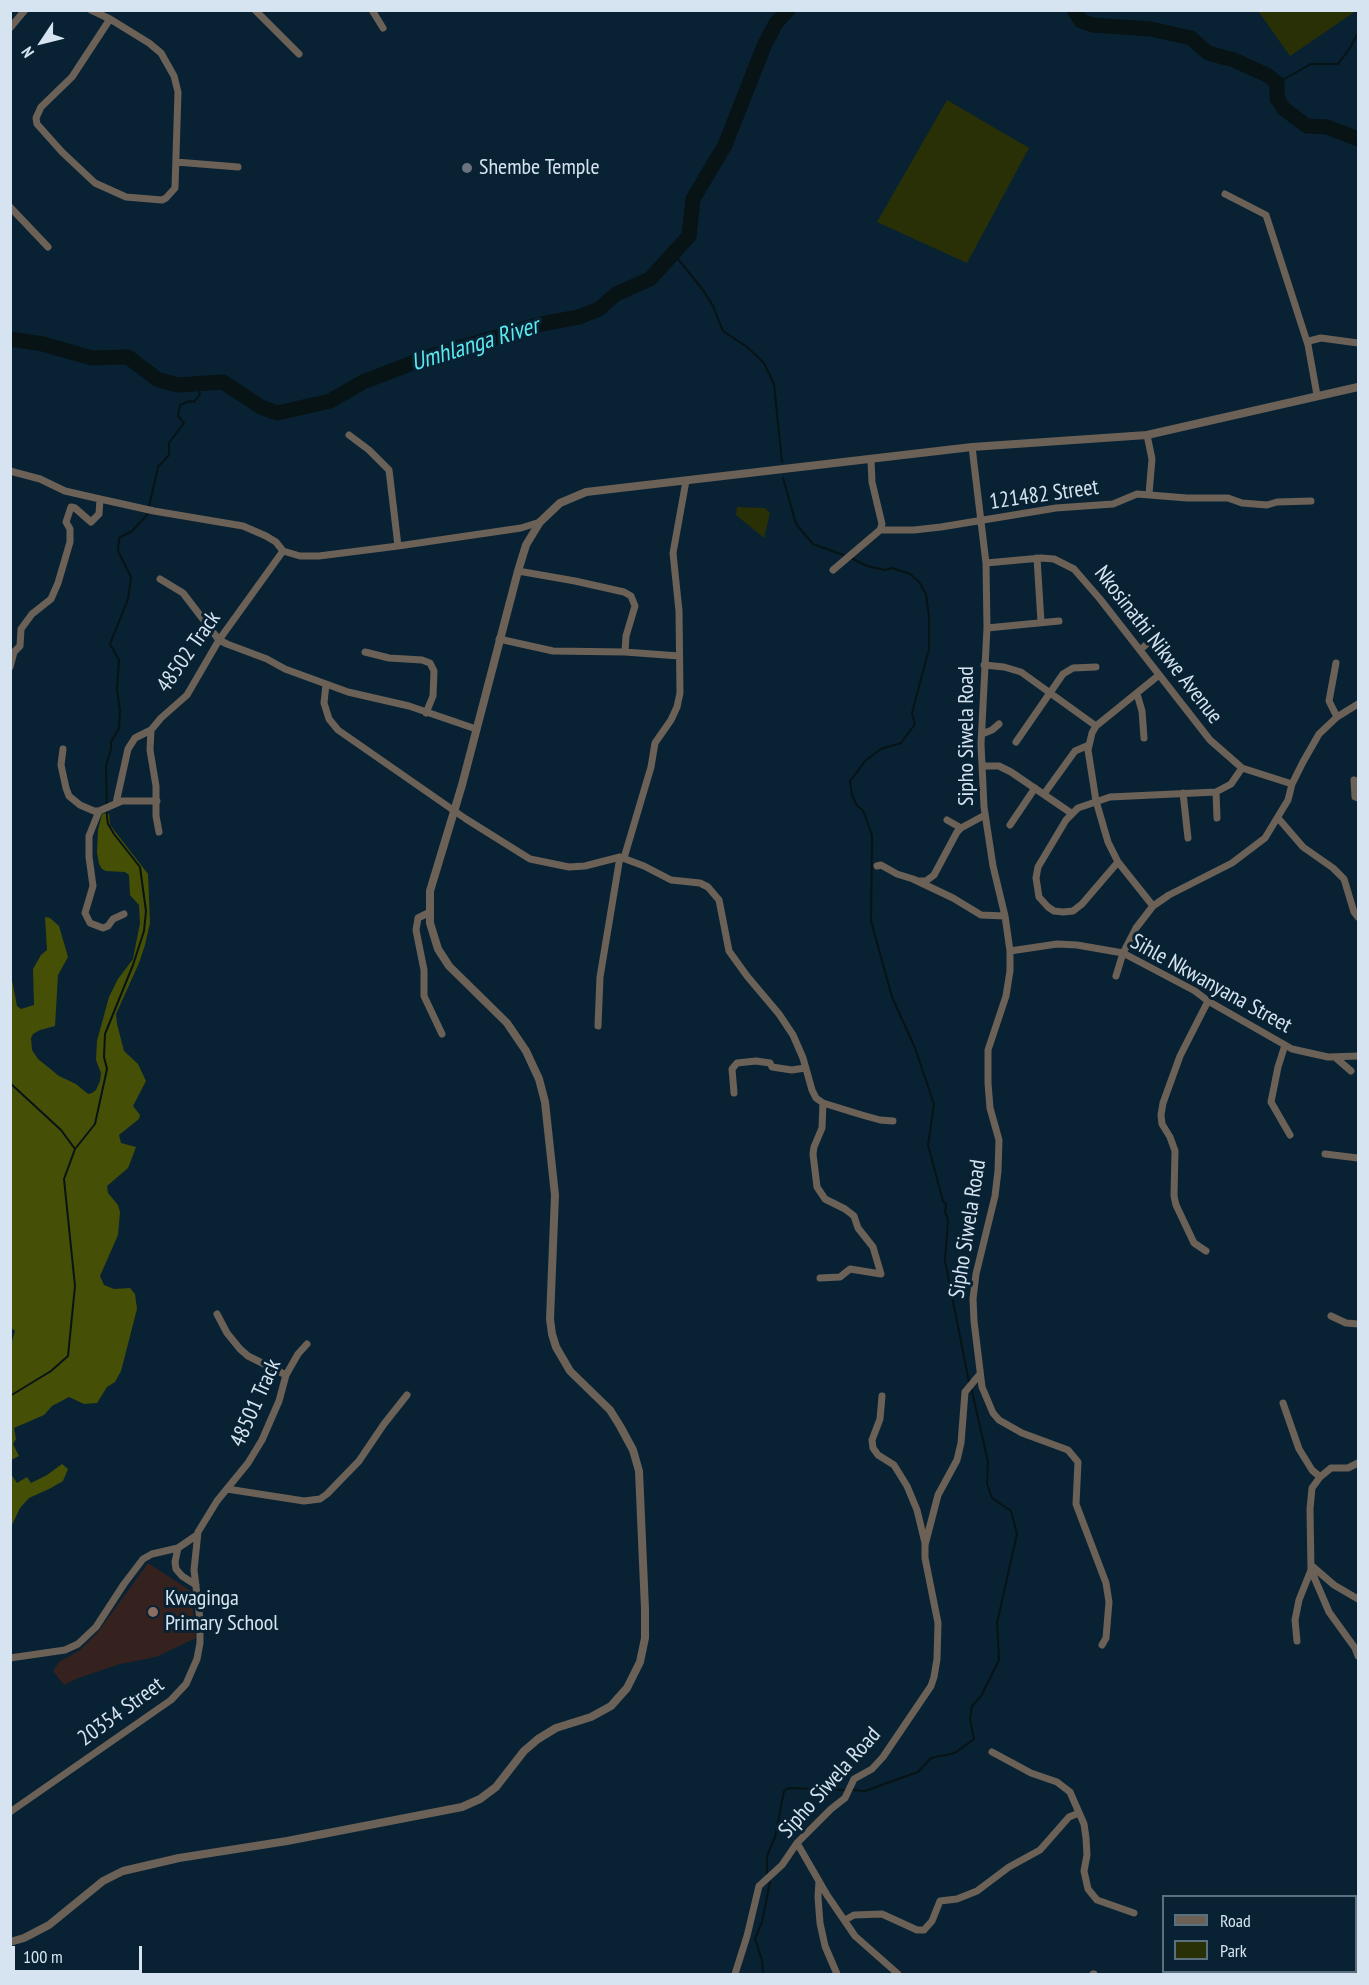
<!DOCTYPE html>
<html>
<head>
<meta charset="utf-8">
<style>
  body { margin:0 }
  #map { position:relative; width:1369px; height:1985px; overflow:hidden; background:#082234; font-family:"PT Sans Narrow",sans-serif }
  canvas { display:block }
  .frame { position:absolute; inset:0; border:12px solid #d5e4f0; pointer-events:none }
  .legend { position:absolute; left:1162px; top:1895px; width:195px; height:78px; box-sizing:border-box; background:#082234; border:2px solid #5a707f; margin:0; padding:8px 10px; list-style:none; font-size:18px; color:#d5e4f0 }
  .legend li { display:flex; align-items:center; gap:12px; height:30px }
  .legend b { width:30px; border:2px solid #5a707f }
  .north { position:absolute; left:12px; top:12px; width:60px; height:60px; -webkit-text-stroke:4px #082234; paint-order:stroke; rotate:235deg; font-size:16px; font-weight:700; line-height:24px; text-align:center; color:#d5e4f0 }
  .north::after { content:''; display:block; margin:auto; width:21px; height:27px; background:#d5e4f0; clip-path:polygon(50% 0,100% 100%,50% 72%,0 100%) }
  .scale { position:absolute; left:12px; top:1946px; width:130px; height:27px; box-sizing:border-box; border:3px solid #d5e4f0; border-top:0; padding-left:8px; font-size:18px; line-height:21px; white-space:nowrap; color:#d5e4f0; -webkit-text-stroke:4px #082234; paint-order:stroke }
</style>
</head>
<body>
<div id="map">
<canvas width="1369" height="1985"></canvas>
<div class="frame"></div>
<ul class="legend">
<li><b style="height:8px;background:#6b6156"></b>Road</li>
<li><b style="height:16px;background:#2a3005"></b>Park</li>
</ul>
<div class="north">N</div>
<div class="scale">100 m</div>
</div>
<script>
const context = document.querySelector('canvas').getContext('2d');
context.lineJoin = 'round';
function fill(path, color) { context.fillStyle = color; context.fill(path, 'evenodd'); }
const shape = rows => new Path2D(rows.map(r => 'M' + r).join(''));
function stroke(path, color, width, dash) { context.strokeStyle = color; context.lineWidth = width; context.lineCap = dash ? 'butt' : 'round'; context.setLineDash(dash || []); context.stroke(path); }
function write(font, color, halo, rows, align = 'center') {
  context.font = font + ' "PT Sans Narrow",sans-serif'; context.lineWidth = 6; context.setLineDash([]); context.textBaseline = 'middle'; context.strokeStyle = halo; context.fillStyle = color; for (const [text, x, y, turn = 0] of rows) {
    context.save(); context.translate(x, y); context.rotate((+turn || 0) * Math.PI / 180); context.textAlign = isNaN(turn) ? turn : align; if (halo) context.strokeText(text, 0, 0); context.fillText(text, 0, 0); context.restore();
  }
}
const education = shape([
  [148,1563,191,1591,196,1638,156,1657,120,1664,76,1679,64,1685,53,1671,59,1662,80,1650,98,1632]
]);
const green = shape([
  [1258,11,1356,11,1290,56],
  [947,100,1029,148,967,263,877,222],
  [737,507,765,508,770,513,764,538,736,515]
]);
const forest = shape([
  [107,813,109,814,110,825,148,874,150,923,145,945,139,963,116,1014,117,1024,124,1051,138,1064,146,1081,133,1106,140,1115,139,1119,119,1135,121,1143,136,1147,128,1168,107,1186,108,1193,118,1205,120,1212,118,1235,100,1276,104,1285,114,1289,130,1288,135,1294,137,1309,121,1371,115,1382,107,1387,97,1403,84,1404,69,1397,52,1406,44,1415,14,1428,16,1439,13,1444,19,1456,11,1460,10,1348,15,1331,10,1327,11,975,17,1006,21,1009,34,1005,33,969,41,955,47,950,45,917,50,918,59,926,68,957,58,975,55,1026,40,1030,33,1034,31,1038,32,1050,38,1059,59,1076,76,1084,88,1094,92,1093,96,1090,100,1081,101,1073,96,1060,97,1041,109,997,118,979,133,959,140,923,139,905,130,895,129,875,125,872,106,871,102,869,99,864,97,852,98,830,102,814],
  [62,1464,68,1469,63,1481,51,1488,29,1498,20,1508,11,1527,11,1474,17,1483,27,1477,31,1483,47,1475]
]);
const stream = shape([
  [1357,10,1358,17],
  [1277,83,1311,64,1338,64,1350,48,1358,33],
  [674,254,703,290,713,306,723,331,747,347,764,363,774,384,782,462],
  [783,478,796,524,813,544,846,556],
  [853,559,867,566,885,570,892,568,910,574,919,582,926,594,929,617,929,649,912,713,915,724,901,743,881,749,866,760,850,781,852,795,857,806,863,810,872,835,871,921,892,997,915,1048,934,1104,928,1145,943,1201,946,1204,945,1212,948,1219,945,1261,969,1382],
  [10,1083,61,1130,75,1149],
  [10,1396,51,1371,68,1356,75,1286,64,1179,75,1149,95,1124,107,1069,104,1057,105,1034,133,965,144,931,146,911,140,867,114,834,108,824,107,817,106,766,111,749,111,742,119,728,120,712,117,689,119,660,110,644,128,599,131,577,118,551,119,538,132,531,147,515,158,467,169,455,169,443,184,423,178,416,180,405,190,401,194,402,200,394,196,384],
  [852,1790,865,1791,918,1772,931,1758,955,1753,974,1739,970,1719,972,1706,981,1696,999,1660,997,1623,1017,1534,1011,1511,992,1498,987,1484,988,1462,971,1387],
  [763,1974,762,1960,755,1939,762,1922,770,1882,767,1874,767,1856,775,1837,784,1791,789,1788,846,1790]
]);
const river = shape([
  [1074,10,1081,21,1093,25,1151,29,1191,38,1208,53,1234,60,1267,75,1277,83,1277,98,1284,109,1307,126,1327,127,1358,139],
  [10,339,43,344,92,358,128,357,157,379,177,385,223,382,261,407,277,413,330,401,363,382,428,357,541,324,579,317,599,309,616,294,650,279,689,236,693,199,725,145,764,46,776,23,788,10]
]);
const minor = shape([
  [91,10,110,19,149,43,161,53,174,76,178,92,175,188,166,198,162,200,126,197,95,183,62,152,37,124,36,118,41,107,72,77,110,19],
  [255,10,299,54],
  [372,10,383,28],
  [10,28,25,10],
  [176,162,238,167],
  [1225,194,1266,215,1308,345],
  [10,207,48,247],
  [1317,395,1308,345,1309,341,1321,338,1358,343],
  [349,435,369,450,389,470,398,546],
  [1147,435,1152,459,1149,494],
  [972,447,986,563,987,628,981,744,984,807,993,866,1005,916,1010,951,1010,971,1006,996,988,1050,988,1083,990,1108,999,1140,998,1171,995,1196,976,1274,973,1299,974,1321,982,1387,993,1413,999,1420,1022,1433,1068,1450,1078,1462,1076,1504,1106,1583,1109,1602,1106,1638,1102,1645],
  [10,471,40,479,65,491,100,499,154,511,243,526,266,536,276,542,283,551,300,556,319,556,398,546,521,528,540,522],
  [880,530,914,530,941,527,1056,508,1113,504,1137,494,1187,498,1228,498,1242,503,1267,505,1277,502,1311,501],
  [1037,558,1041,622],
  [986,563,1041,558,1054,559,1074,569,1100,599,1210,740,1242,768,1292,784],
  [833,570,880,530,882,524,872,482,871,460],
  [518,571,575,581,624,592,631,596,635,606,626,636,625,652],
  [160,579,183,593,219,640,227,644,267,659,285,669,348,692,409,706,476,729],
  [987,628,1059,621],
  [499,639,553,651,625,652,679,656],
  [1140,650,1150,641],
  [365,652,389,658,422,660,430,663,434,671,433,696,426,713],
  [1336,663,1329,701,1337,717],
  [984,665,1004,667,1021,672,1096,726],
  [10,667,14,652,20,646,21,629,32,614,51,599,58,583,70,542,70,529,66,522,71,507,75,508,91,522,99,514,100,499],
  [326,684,324,703,329,719,338,730,466,819,530,859,569,867,585,866,620,857,644,866,671,880,700,883,708,887,719,900,729,951,747,976,779,1014,793,1035,803,1058,812,1090,816,1098,823,1103,862,1115,880,1120,893,1121],
  [1137,694,1142,711,1144,738],
  [151,730,150,750,156,786,156,816,159,832],
  [982,734,992,730,999,724],
  [1016,742,1063,674,1073,668,1096,667],
  [63,749,61,765,66,788,69,796,80,805,94,811,99,811,122,801,157,801],
  [982,766,999,766,1011,772,1071,813],
  [1354,780,1355,797,1358,798],
  [1216,792,1217,818],
  [1183,793,1188,838],
  [1044,794,1075,751,1089,745],
  [116,803,128,749,135,738,151,730,161,718,187,695,219,640,283,551],
  [99,811,89,836,89,857,93,886,85,913,90,923,103,928,108,926,113,919,124,914],
  [1278,818,1303,847,1333,868,1344,879,1354,912,1358,917],
  [947,820,961,828],
  [1010,825,1035,788],
  [624,858,651,767,655,743,671,720,677,707,680,693,679,611,673,553,686,481],
  [1118,862,1082,904,1073,911,1063,912,1054,911,1048,907,1039,897,1036,878,1038,867,1066,820,1078,808,1110,797,1216,792,1231,784,1242,768],
  [877,866,881,865,897,874,913,879,953,898,981,915,1005,916],
  [918,881,926,881,934,875,957,832,961,828,985,815],
  [1153,906,1118,862,1108,842,1096,801,1088,750,1092,733,1096,726,1159,675],
  [430,912,418,918,416,930,424,970,424,996,442,1034],
  [1010,951,1057,944,1077,945,1123,953,1195,991,1208,1001,1292,1049,1328,1057,1358,1056],
  [1116,976,1123,953,1136,928,1153,906,1169,895,1232,863,1265,838,1288,800,1292,784,1303,762,1319,734,1337,717,1358,704],
  [598,1026,600,977,620,857],
  [1285,1045,1278,1067,1271,1102,1290,1135],
  [1336,1058,1351,1071],
  [734,1093,732,1069,737,1063,756,1061,770,1063,772,1067,792,1070,805,1068],
  [1325,1154,1358,1158],
  [1206,1251,1194,1243,1176,1205,1174,1196,1175,1151,1170,1137,1162,1124,1161,1115,1163,1103,1180,1056,1208,1001],
  [820,1278,840,1277,850,1269,881,1274,873,1247,858,1228,854,1216,845,1209,825,1199,817,1187,813,1154,814,1147,822,1128,823,1103],
  [217,1314,227,1333,240,1349,248,1356,286,1375],
  [1331,1316,1346,1323,1358,1324],
  [882,1396,880,1419,872,1440,873,1448,878,1455,894,1465,907,1486,917,1510,925,1543],
  [1283,1403,1299,1449,1312,1470,1320,1477],
  [227,1489,304,1501,320,1499,327,1494,359,1461,384,1424,407,1395],
  [178,1548,175,1562,176,1569,182,1576,196,1585],
  [1312,1566,1334,1585,1358,1599],
  [1311,1570,1329,1612,1355,1648,1358,1656],
  [1297,1641,1295,1620,1299,1600,1311,1570,1310,1509,1312,1488,1320,1477,1331,1468,1348,1468,1358,1463],
  [10,1658,65,1650,78,1644,96,1627,124,1584,143,1559,152,1554,178,1548,197,1535],
  [992,1752,1031,1773,1057,1782,1070,1792,1084,1824,1086,1838,1087,1855,1084,1871,1088,1889,1097,1900,1134,1913],
  [10,1812,171,1700,186,1684,197,1659,200,1643,200,1620,194,1570,198,1532,217,1501,248,1463,262,1440,279,1401,286,1375,298,1354,307,1344],
  [797,1843,827,1895,855,1936,898,1974],
  [819,1881,818,1897,820,1923,825,1946,837,1974],
  [845,1920,854,1915,882,1914,917,1930,924,1930,932,1921,940,1901,957,1899,977,1891,1009,1867,1040,1850,1069,1817,1079,1813],
  [735,1974,747,1936,759,1886,782,1865,797,1843,831,1809,845,1798,854,1779,872,1769,883,1757,931,1686,934,1677,937,1659,938,1623,925,1558,925,1545,938,1495,957,1460,961,1443,965,1392,980,1374],
  [1093,1974,1094,1974]
]);
const tertiary = shape([
  [10,1942,24,1938,49,1925,103,1881,123,1871,179,1858,287,1841,462,1807,480,1799,496,1787,524,1751,538,1739,556,1728,591,1717,611,1706,627,1688,640,1662,645,1638,645,1609,639,1471,633,1450,620,1426,610,1410,570,1371,556,1347,552,1334,550,1319,555,1195,545,1102,539,1079,526,1051,507,1023,449,966,438,949,430,923,430,891,462,785,518,571,526,545,540,522,560,503,586,492,972,447,1147,435,1358,387]
]);
const markers = [
  [467,168,6,"#6b7280"],
  [153,1612,6,"#8d6e63"]
];
const poiNames = [
  ["Shembe Temple",479,168],
  ["Kwaginga",165,1599],
  ["Primary School",165,1624]
];
const streetNames = [
  ["121482 Street",1044,495,-8],
  ["Nkosinathi Nikwe Avenue",1158,645,52],
  ["48502 Track",189,652,-55],
  ["Sipho Siwela Road",967,736,-90],
  ["Sihle Nkwanyana Street",1211,984,29],
  ["Sipho Siwela Road",968,1229,-81],
  ["48501 Track",256,1403,-66],
  ["20354 Street",121,1712,-36],
  ["Sipho Siwela Road",830,1783,-48]
];
const waterNames = [
  ["Umhlanga River",475,345,-17]
];
fill(education, '#35221e');
fill(green, '#2a3005');
fill(forest, '#464f06');
stroke(stream, '#071314', 2);
stroke(river, '#071314', 15);
stroke(minor, '#6b6156', 7);
stroke(tertiary, '#6b6156', 8);
for (const [x, y, r, color] of markers) { const dot = new Path2D(); dot.arc(x, y, r, 0, 2 * Math.PI); context.fillStyle = color; context.fill(dot); stroke(dot, '#082234', 2); }
write('22px', '#d5e4f0', '#082234', poiNames, 'left');
write('22px', '#d5e4f0', '#082234', streetNames);
write('italic 24px', '#5be8ee', '#082234', waterNames);
</script>
</body>
</html>
